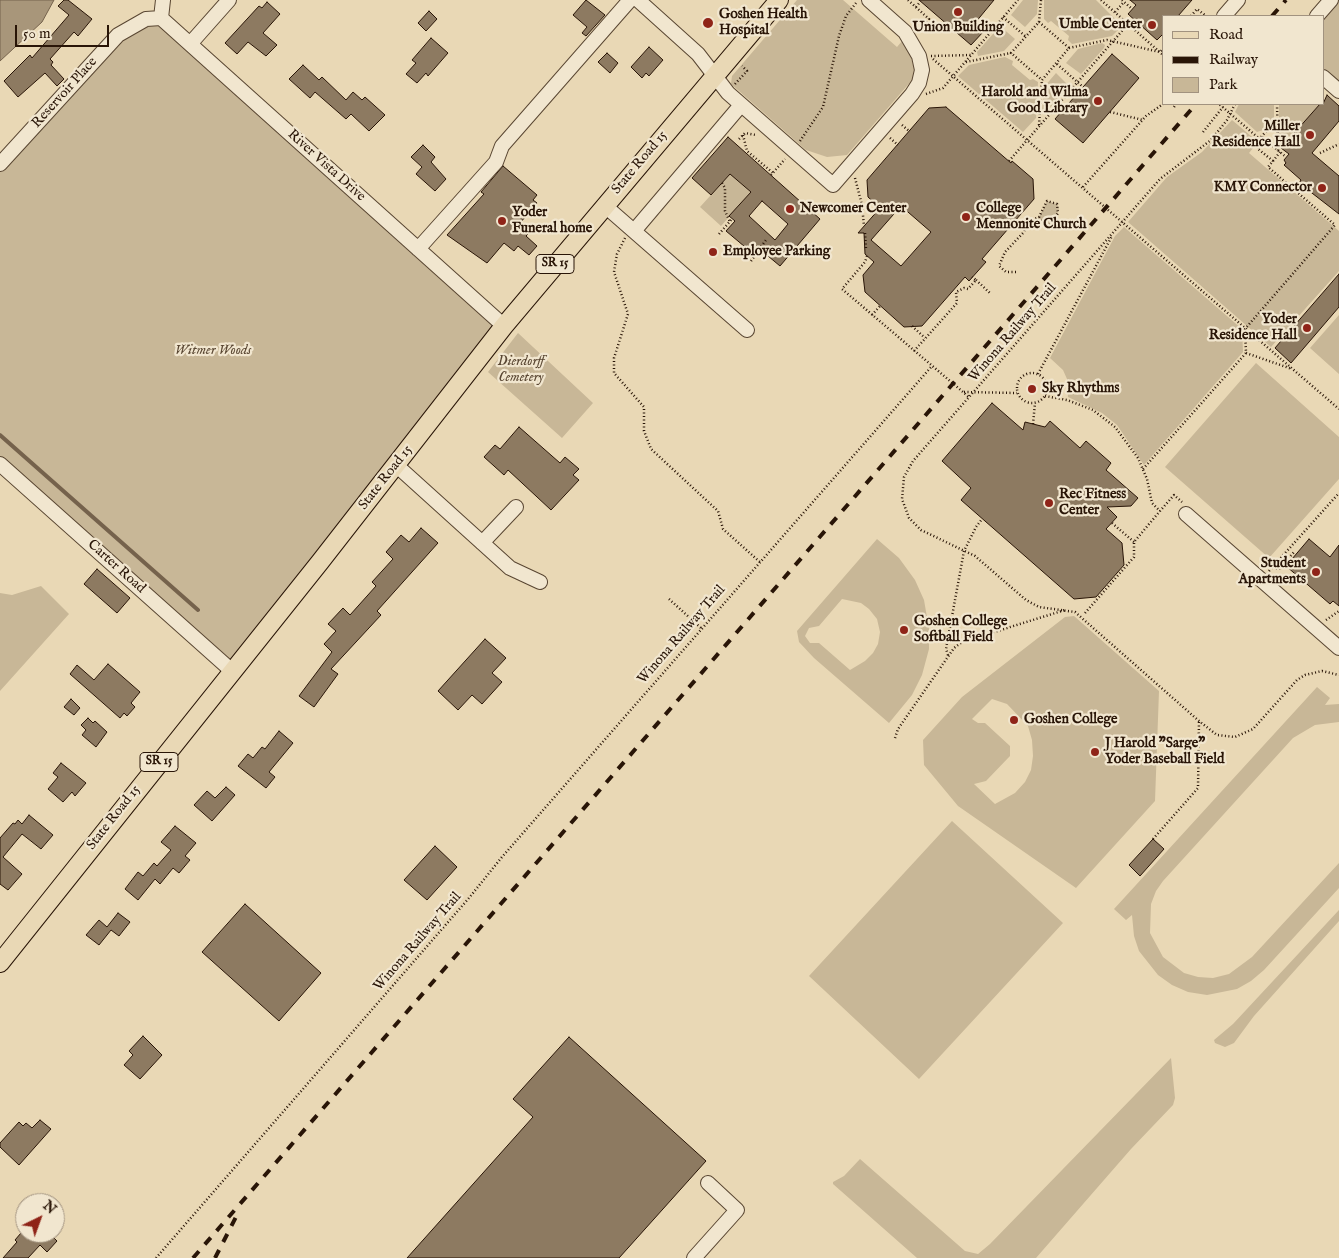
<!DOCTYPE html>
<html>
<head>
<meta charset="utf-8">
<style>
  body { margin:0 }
  #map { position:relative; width:1339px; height:1258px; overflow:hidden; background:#e9d8b5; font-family:"IM FELL English",serif }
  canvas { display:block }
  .legend { position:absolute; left:1162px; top:15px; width:162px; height:90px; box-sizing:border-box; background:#f1e6cf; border:1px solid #a1927f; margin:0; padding:6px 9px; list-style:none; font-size:15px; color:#291507 }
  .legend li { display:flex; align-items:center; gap:10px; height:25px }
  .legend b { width:25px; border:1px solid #a1927f }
  .north { position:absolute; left:15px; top:1193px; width:50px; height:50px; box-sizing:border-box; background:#f1e6cf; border:1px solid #a1927f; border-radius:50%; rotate:42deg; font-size:14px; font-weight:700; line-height:20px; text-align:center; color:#291507 }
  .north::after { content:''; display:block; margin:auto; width:18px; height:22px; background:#8f2418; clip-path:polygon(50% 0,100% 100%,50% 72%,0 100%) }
  .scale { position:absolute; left:15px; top:25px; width:94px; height:22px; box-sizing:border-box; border:2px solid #291507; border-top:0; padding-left:6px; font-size:15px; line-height:18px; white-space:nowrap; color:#291507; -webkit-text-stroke:4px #f1e6cf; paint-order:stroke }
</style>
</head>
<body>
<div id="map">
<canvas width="1339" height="1258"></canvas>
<ul class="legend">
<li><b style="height:6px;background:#e9d8b5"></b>Road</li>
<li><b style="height:6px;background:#291507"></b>Railway</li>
<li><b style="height:14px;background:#c8b797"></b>Park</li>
</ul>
<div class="north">N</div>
<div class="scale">50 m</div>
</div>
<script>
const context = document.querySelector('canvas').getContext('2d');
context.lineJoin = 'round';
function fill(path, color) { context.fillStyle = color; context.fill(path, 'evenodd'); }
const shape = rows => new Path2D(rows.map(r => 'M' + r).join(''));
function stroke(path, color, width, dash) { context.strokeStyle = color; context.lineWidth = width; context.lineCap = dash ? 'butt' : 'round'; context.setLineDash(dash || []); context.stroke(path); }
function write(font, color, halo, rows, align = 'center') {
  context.font = font + ' "IM FELL English",serif'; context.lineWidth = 4.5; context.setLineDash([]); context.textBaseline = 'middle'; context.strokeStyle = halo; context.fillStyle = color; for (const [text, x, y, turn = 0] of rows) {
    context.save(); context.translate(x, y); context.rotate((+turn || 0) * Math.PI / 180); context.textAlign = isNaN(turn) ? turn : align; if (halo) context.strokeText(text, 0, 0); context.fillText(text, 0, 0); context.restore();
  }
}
const green = shape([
  [797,0,843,0,897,47,902,41,911,57,914,69,913,79,847,155,827,157,806,150,731,84,732,76],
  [1023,0,1038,0,1037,14,1025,27,1011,15],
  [1044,0,1096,0,1122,26,1112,36,1072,44,1068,40,1069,36,1051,21,1048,23,1044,19],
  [1336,0,1339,0,1339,83,1323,69,1323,16],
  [161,18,504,326,232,671,0,464,0,164,118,35],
  [1000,26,1015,39,1004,51,978,56,977,52],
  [1102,43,1105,45,1104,48,1081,74,1066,63,1078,49],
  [1005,57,1013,61,1012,65,1030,80,1033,79,1038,82,1036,118,1023,132,958,76,969,65],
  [1056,73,1070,87,1044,114,1042,111,1044,87],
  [1239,104,1274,104,1274,119,1266,129,1257,132,1235,112],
  [1279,104,1320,104,1281,148,1279,146],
  [1232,120,1258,142,1249,153,1339,231,1339,271,1271,347,1128,222,1167,177,1202,152],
  [730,174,751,192,721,226,700,207],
  [1047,201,1057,204,1059,209,1053,222,1047,226,1044,225,1039,217],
  [1124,227,1242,329,1243,352,1144,465,1117,425,1102,413,1068,397,1067,379,1063,370,1050,358,1115,236],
  [1339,315,1339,374,1310,348],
  [518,333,593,403,562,438,488,372],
  [1256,363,1339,437,1339,479,1269,558,1165,467],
  [877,539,899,558,915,580,924,600,929,629,929,649,922,675,912,695,889,723,814,658,799,642,797,631],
  [842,599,861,603,869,609,877,619,880,632,878,644,873,653,865,661,850,670,819,643,810,643,805,636,809,628,819,626],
  [41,586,69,614,0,691,0,593,12,595],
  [1074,616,1159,691,1155,801,1076,888,958,806,924,765,923,740,962,697,1065,617],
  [992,699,1007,704,1028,726,1032,740,1033,756,1031,770,1025,782,1015,793,995,804,974,784,986,781,1010,756,1010,746,985,723,978,723,972,719],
  [1317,687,1330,698,1325,705,1339,704,1339,722,1315,725,1293,738,1163,881,1156,891,1151,904,1150,933,1163,957,1184,973,1198,977,1213,978,1229,974,1252,957,1339,863,1339,888,1264,970,1251,981,1237,989,1207,995,1188,992,1172,985,1158,975,1139,951,1134,936,1132,915,1126,920,1114,909],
  [952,821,1063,923,919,1079,809,976],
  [1339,910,1339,921,1254,1016,1234,1043,1225,1047,1215,1043,1214,1040,1233,1024],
  [1171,1058,1175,1098,1173,1105,1131,1149,1036,1258,917,1258,833,1184,833,1182,844,1176,860,1159,965,1251,978,1254,990,1244]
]);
const water = shape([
  [0,0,54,0,42,22,0,61,0,0]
]);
const stream = shape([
  [0,435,198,610]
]);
const building = shape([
  [64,0,68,0,92,19,78,36,74,32,50,59,53,62,51,65,64,79,57,86,45,73,18,97,4,81,30,55,32,58,69,15,58,6,64,0],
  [586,0,605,15,586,36,582,33,587,27,573,15,586,0],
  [919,0,994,0,975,23,984,31,971,45,919,0],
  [1130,0,1192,0,1178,16,1163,16,1163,34,1157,40,1128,14,1136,5,1130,0],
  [267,2,280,14,263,33,277,45,266,56,248,42,237,54,225,43,259,6,262,8,267,2],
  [429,11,437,19,426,31,418,23,429,11],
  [431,38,448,53,428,76,426,73,417,83,406,74,416,63,412,60,431,38],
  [649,47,663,60,649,76,646,73,642,78,631,67,649,47],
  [607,53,618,63,610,73,598,62,607,53],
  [1112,54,1139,78,1083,143,1055,119,1112,54],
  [303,65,319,80,322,77,346,100,353,92,362,100,365,97,385,115,369,131,351,114,346,119,315,92,310,98,289,79,303,65],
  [1327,95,1339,106,1339,121,1312,153,1339,176,1339,214,1299,183,1301,180,1284,165,1286,163,1284,160,1289,154,1281,148,1320,104,1323,104,1327,95],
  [946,107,1011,163,1012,161,1033,179,1034,199,982,259,986,262,969,281,965,277,922,326,904,327,865,292,863,275,874,262,865,254,864,233,858,233,880,208,868,197,867,180,929,108,946,107],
  [901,206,931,232,901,266,871,240,901,206],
  [728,137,820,219,780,266,756,246,751,252,726,231,735,221,729,216,751,192,730,174,711,195,692,178,728,137],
  [762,201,788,224,775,240,749,216,762,201],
  [423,145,435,157,431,162,446,179,435,191,416,174,422,167,411,157,423,145],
  [503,166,537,195,533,200,537,203,520,223,531,231,526,236,537,246,529,255,518,246,514,251,504,243,487,263,447,235,484,194,481,192,503,166],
  [1339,274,1339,307,1291,363,1275,348,1339,274],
  [992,403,1023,430,1025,422,1045,427,1050,421,1080,448,1086,441,1111,463,1106,470,1138,498,1131,506,1107,507,1117,517,1106,529,1122,543,1124,565,1096,597,1074,599,961,500,971,488,942,461,992,403],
  [519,427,560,463,565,457,579,469,573,475,579,480,551,510,508,470,504,475,484,457,495,445,500,449,519,427],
  [421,528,438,543,377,611,381,615,331,669,338,674,314,707,299,696,332,652,324,644,336,631,328,624,343,608,350,615,376,586,372,582,393,559,386,552,401,535,409,542,421,528],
  [1309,539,1330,557,1339,545,1339,606,1333,601,1330,604,1286,566,1309,539],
  [97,569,130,598,117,613,84,584,97,569],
  [485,639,506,658,492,673,502,682,482,704,472,695,458,710,438,691,485,639],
  [108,664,140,692,131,703,135,707,127,716,124,713,120,718,70,674,77,665,94,680,108,664],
  [71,699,80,708,74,715,64,707,71,699],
  [88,718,93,723,95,721,107,732,96,747,82,735,86,730,81,725,88,718],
  [279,731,293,743,269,772,275,777,266,788,238,766,248,754,253,758,262,747,265,749,279,731],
  [61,763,86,783,75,796,72,792,63,802,48,789,58,777,53,773,61,763],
  [226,787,235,795,212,821,194,805,207,791,215,798,226,787],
  [29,815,53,835,41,849,22,834,3,857,22,874,8,890,0,884,0,838,13,823,15,824,18,820,22,824,29,815],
  [175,826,196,843,185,856,190,860,179,873,173,868,160,884,155,879,138,900,125,889,138,872,143,876,154,863,157,866,171,850,161,842,175,826],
  [1153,839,1164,849,1140,876,1129,865,1153,839],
  [435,846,457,867,427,900,404,880,435,846],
  [245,904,321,973,279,1021,202,952,245,904],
  [118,913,130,922,119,936,111,930,99,945,86,935,99,920,107,927,118,913],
  [143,1036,162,1055,140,1079,124,1065,133,1055,129,1051,143,1036],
  [569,1037,706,1161,619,1258,407,1258,533,1117,513,1099,569,1037],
  [40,1120,51,1129,19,1165,0,1147,0,1143,19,1122,23,1126,26,1123,32,1128,40,1120],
  [21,1233,49,1233,57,1241,47,1252,40,1245,28,1258,3,1258,17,1242,15,1240,21,1233]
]);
const path = shape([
  [908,0,929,19,918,32],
  [1101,0,1163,55],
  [1122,0,1132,9],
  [916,7,920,2],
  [1115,12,1124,2],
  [1191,16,1197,9,1206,16],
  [1003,17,1025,36],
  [1039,22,1069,48,1042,80,1011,53,1039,22,1041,0],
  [981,28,994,28],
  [1069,48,1107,40,1160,52,1163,49],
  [931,56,971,55],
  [933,59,1339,409],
  [966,62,1011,53],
  [1057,64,1083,87],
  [735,84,747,71,742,66],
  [926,94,943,88,1018,0],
  [1235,104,1227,120,1211,140,1160,179,913,461,904,477,902,499,909,518,921,530,975,556,1026,600,1039,607,1075,612,1199,721,1217,735,1235,737,1253,729,1297,680,1305,675,1322,671,1339,675],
  [1277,104,1278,151],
  [1174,107,1176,104],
  [1110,112,1143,120],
  [902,125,909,131],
  [1039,125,1042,80],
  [1203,132,1223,107],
  [743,135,747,151,773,173],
  [1261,137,1276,121],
  [1262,137,1286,157],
  [890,138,898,145],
  [739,139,745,133,756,135],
  [800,141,823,107,839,36,846,16,856,3],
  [1320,153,1339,144],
  [1009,161,1128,24],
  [1273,161,1280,152],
  [771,175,785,159],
  [855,178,862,205,864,226],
  [722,183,725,188,725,211,730,222],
  [1083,187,1146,116,1163,104],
  [865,233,866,249],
  [719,234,732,219],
  [625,238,617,254,614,272,628,314,614,358,614,373,644,407,644,431,651,449,718,511,723,529,761,563],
  [867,256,865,262,842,289,970,398],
  [751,261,766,240],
  [1016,272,1006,272,999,266,1005,252,1023,233,1030,221,1039,217,1047,201,1057,204,1058,213,1050,225,1044,225,1039,217],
  [976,280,991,294],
  [872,315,880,306],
  [912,326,925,338],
  [914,351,957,303,956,292,964,288,968,289,976,280,972,277],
  [1246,353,1292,369],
  '1017 388a15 15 0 1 1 30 0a15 15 0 1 1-30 0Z',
  [1038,374,1112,236],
  [964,392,1017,393],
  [1045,396,1067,400,1093,410,1115,427,1138,458,1147,479,1152,503,1160,511],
  [1033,424,1035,403],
  [1143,469,1246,353,1245,329,1335,225,1268,167,1273,161,1257,148,1262,141,1219,104],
  [1112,523,1134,542],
  [1274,566,1278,570,1295,551],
  [1269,571,1339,493],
  [669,599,701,628],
  [1085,613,1134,557,1134,542,1160,511,1174,495,1182,502],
  [1326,620,1339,611],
  [948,655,946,649,964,551,976,527,982,519],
  [895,738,898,729,954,648,962,642,1065,610],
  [1153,839,1198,788,1199,721],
  [156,1258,469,898,502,857,932,366]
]);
const minor = shape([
  [163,0,161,18,504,326],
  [638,0,698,54,728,93,833,185,912,94,919,83,922,70,919,56,905,32,869,0],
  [1224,16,1238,0],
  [1317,16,1331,0],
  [190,44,229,0],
  [1323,77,1339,91],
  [0,164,118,35,146,19,161,18],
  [604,205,747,330],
  [634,231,741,105],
  [418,249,496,162,502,146,630,0],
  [0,464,232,671],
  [396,465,510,568,540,582],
  [1186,514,1339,648],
  [482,543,516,507],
  [694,1258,737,1210,708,1183]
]);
const major = shape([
  [0,963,320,562,504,326,779,0]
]);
const rail = shape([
  [1272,16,1286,0],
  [193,1258,1196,104],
  [215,1258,236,1217]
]);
const markers = [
  [958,12,5,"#8f2418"],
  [708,23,6,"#8f2418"],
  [1152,25,5,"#8f2418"],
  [1098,101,5,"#8f2418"],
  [1310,135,5,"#8f2418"],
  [1322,188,5,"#8f2418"],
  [790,209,5,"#8f2418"],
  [966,217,5,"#8f2418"],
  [502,221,5,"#8f2418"],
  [713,252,5,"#8f2418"],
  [1307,328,5,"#8f2418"],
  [1032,389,5,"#8f2418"],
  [1049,503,5,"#8f2418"],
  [1316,572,5,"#8f2418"],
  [904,630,5,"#8f2418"],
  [1014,720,5,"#8f2418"],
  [1095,752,5,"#8f2418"]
];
const shields = [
  [555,264,38],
  [159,762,38]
];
const shieldNames = [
  ["SR 15",555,264],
  ["SR 15",159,762]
];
const poiNames = [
  ["Goshen Health",719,15],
  ["Hospital",719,31],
  ["Umble Center",1142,25,"right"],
  ["Union Building",958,28,"center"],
  ["Harold and Wilma",1088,93,"right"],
  ["Good Library",1088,109,"right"],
  ["Miller",1300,127,"right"],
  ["Residence Hall",1300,143,"right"],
  ["KMY Connector",1312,188,"right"],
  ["Newcomer Center",800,209],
  ["College",976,209],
  ["Mennonite Church",976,225],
  ["Yoder",512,213],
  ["Funeral home",512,229],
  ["Employee Parking",723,252],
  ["Yoder",1297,320,"right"],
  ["Residence Hall",1297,336,"right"],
  ["Sky Rhythms",1042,389],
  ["Rec Fitness",1059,495],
  ["Center",1059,511],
  ["Student",1306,564,"right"],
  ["Apartments",1306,580,"right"],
  ["Goshen College",914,622],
  ["Softball Field",914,638],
  ["Goshen College",1024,720],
  ["J Harold \"Sarge\"",1105,744],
  ["Yoder Baseball Field",1105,760]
];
const streetNames = [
  ["Reservoir Place",65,93,-48],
  ["State Road 15",640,163,-50],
  ["River Vista Drive",326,166,42],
  ["Winona Railway Trail",1013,333,-49],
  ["State Road 15",386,478,-52],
  ["Carter Road",116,567,42],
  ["Winona Railway Trail",682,635,-49],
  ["State Road 15",114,818,-52],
  ["Winona Railway Trail",418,942,-49]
];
const parkNames = [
  ["Witmer Woods",213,351],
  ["Dierdorff",521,362],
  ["Cemetery",521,378]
];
fill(green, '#c8b797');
fill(water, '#a8967a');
stroke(water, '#75624c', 1);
stroke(stream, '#75624c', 4);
fill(building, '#8d7a61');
stroke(building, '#291507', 1);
stroke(minor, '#594632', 16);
stroke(major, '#291507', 20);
stroke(path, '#291507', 2.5, [1, 2.5]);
stroke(minor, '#f1e6cf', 14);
stroke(major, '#e9d8b5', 18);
stroke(rail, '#291507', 4, [9, 9]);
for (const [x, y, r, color] of markers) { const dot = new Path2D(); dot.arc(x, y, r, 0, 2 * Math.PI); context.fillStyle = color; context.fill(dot); stroke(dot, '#f1e6cf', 2); }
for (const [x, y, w] of shields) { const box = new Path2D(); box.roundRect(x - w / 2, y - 9.5, w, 19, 4); context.fillStyle = '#f1e6cf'; context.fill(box); stroke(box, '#291507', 1); }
write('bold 12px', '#291507', null, shieldNames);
write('bold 14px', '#291507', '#f1e6cf', poiNames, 'left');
write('14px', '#291507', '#f1e6cf', streetNames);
write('italic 14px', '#594632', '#f1e6cf', parkNames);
</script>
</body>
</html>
